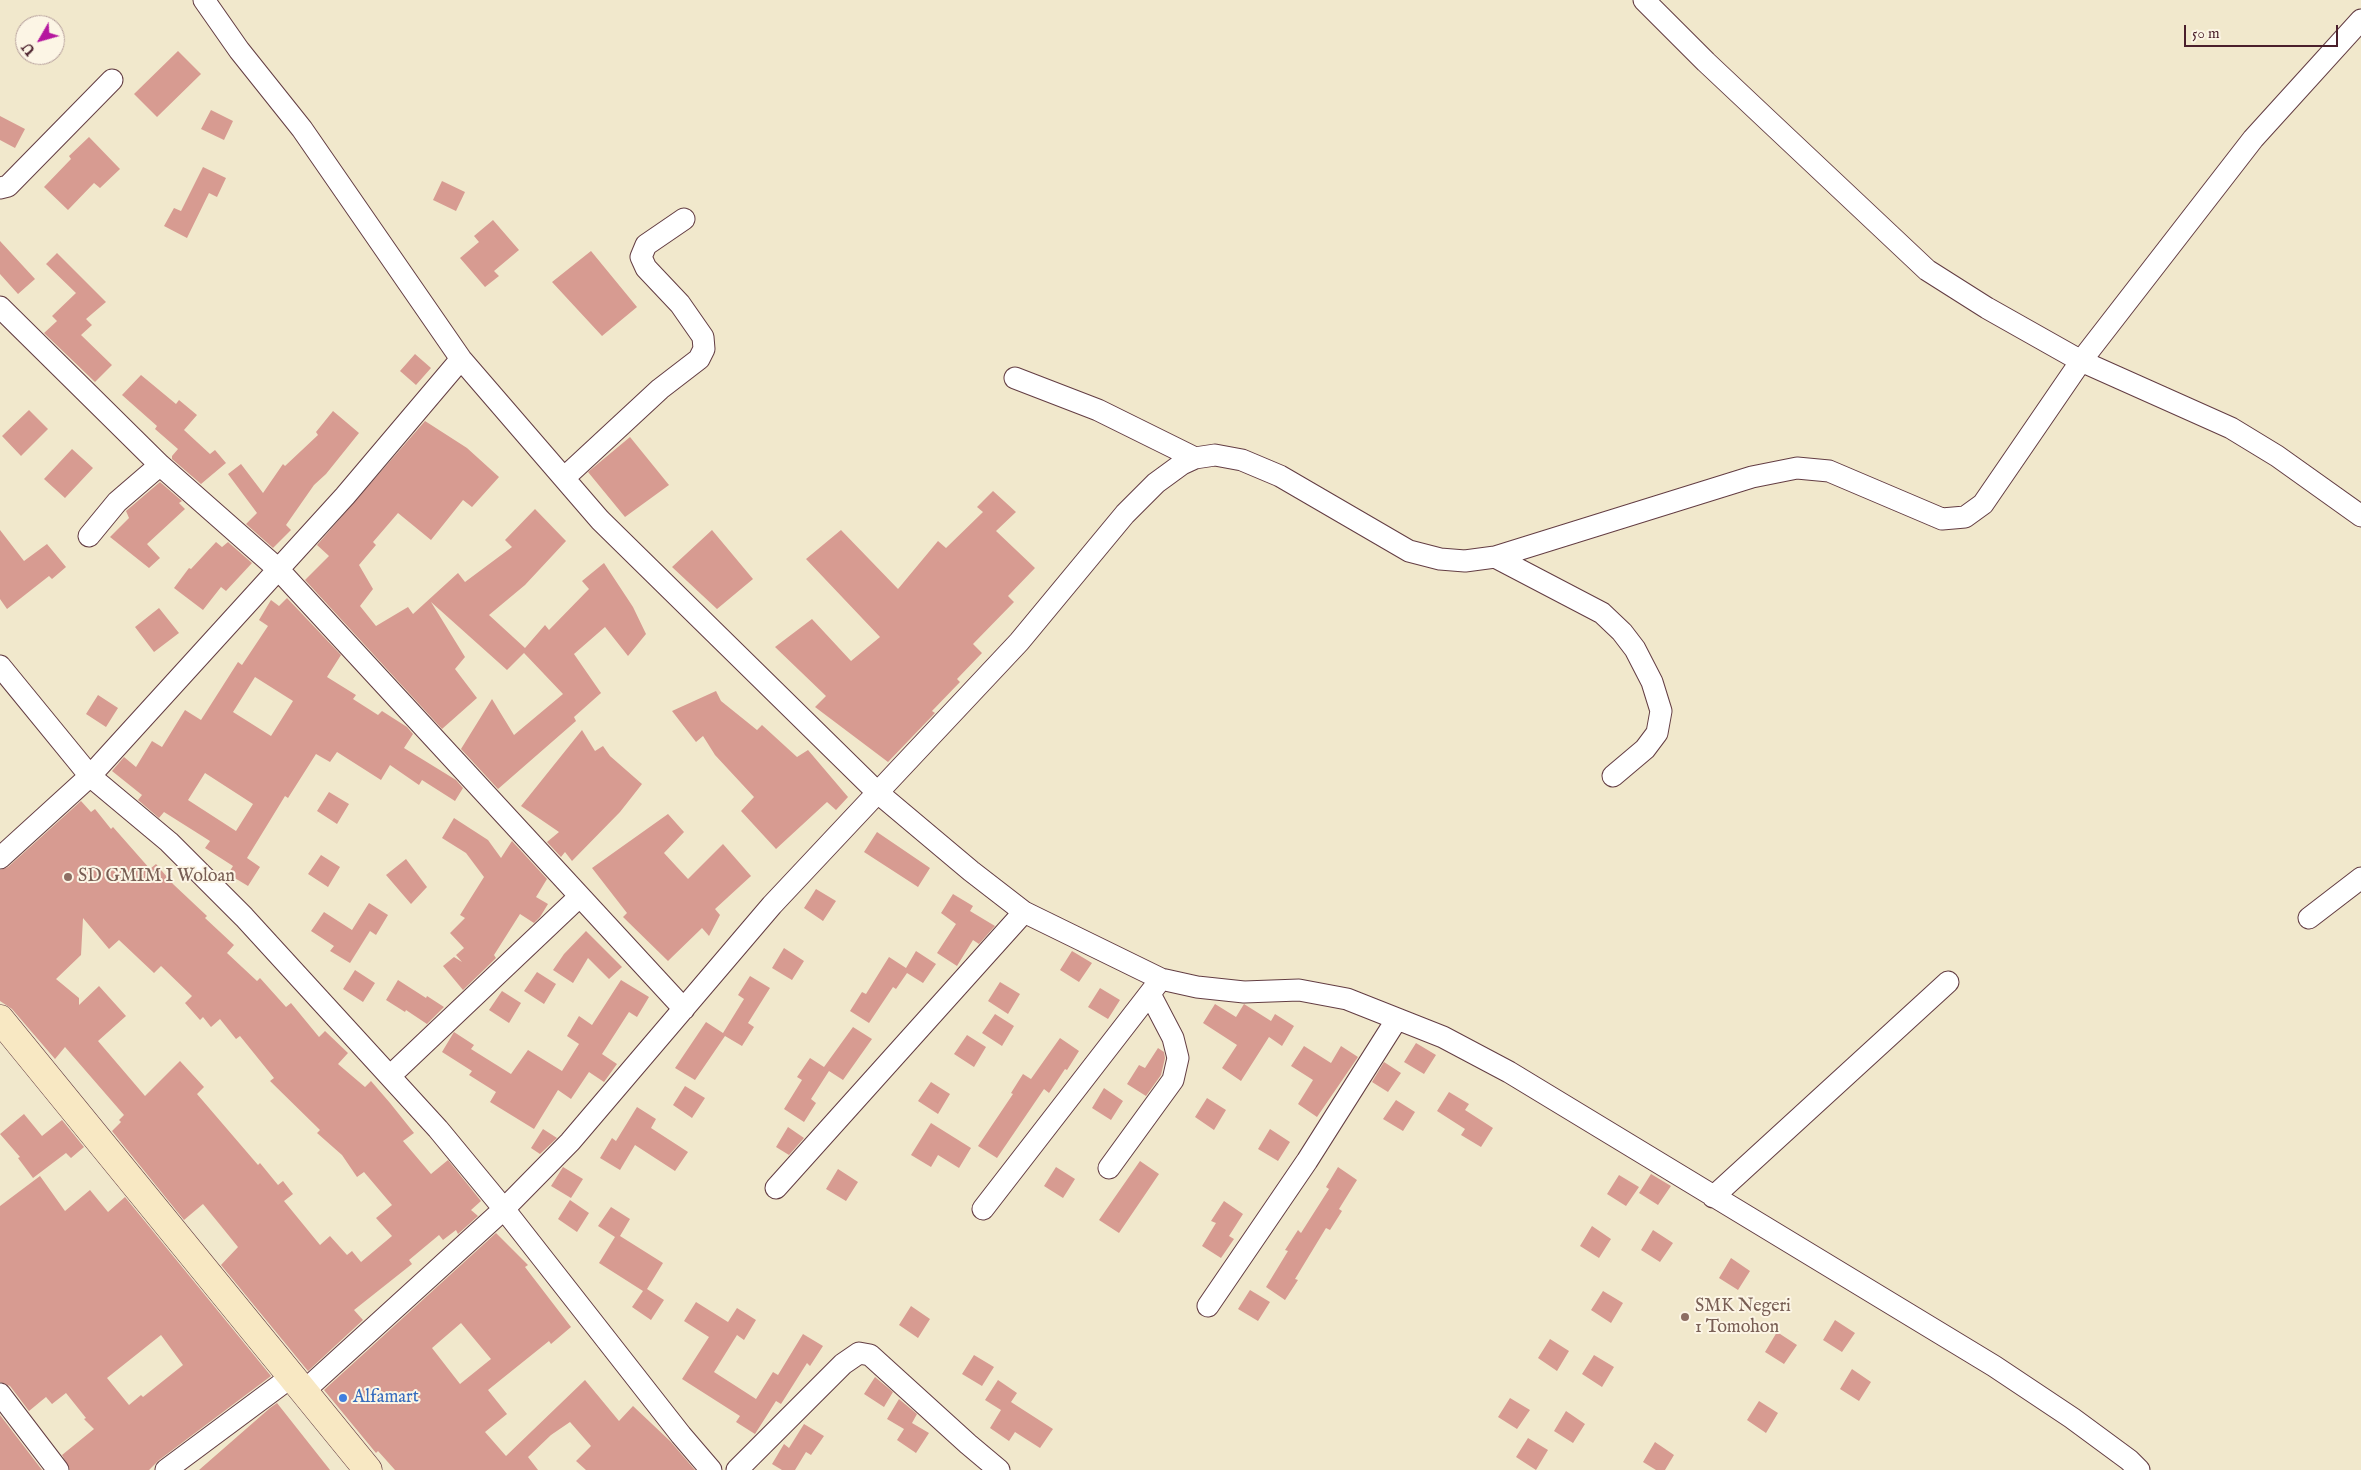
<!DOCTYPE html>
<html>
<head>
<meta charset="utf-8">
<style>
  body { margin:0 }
  #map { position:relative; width:2361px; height:1470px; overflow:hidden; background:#f1e8cc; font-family:"IM FELL English",serif }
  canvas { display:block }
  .north { position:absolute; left:15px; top:15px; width:50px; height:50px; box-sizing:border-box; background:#fcf5e5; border:1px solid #b59f9b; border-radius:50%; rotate:232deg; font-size:14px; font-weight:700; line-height:20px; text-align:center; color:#4a1f2b }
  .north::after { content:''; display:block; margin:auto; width:18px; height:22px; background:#b5179e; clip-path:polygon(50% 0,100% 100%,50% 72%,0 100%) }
  .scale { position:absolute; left:2184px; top:25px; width:154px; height:22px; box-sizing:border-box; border:2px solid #4a1f2b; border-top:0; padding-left:6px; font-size:15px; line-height:18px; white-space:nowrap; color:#4a1f2b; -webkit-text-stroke:4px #fcf5e5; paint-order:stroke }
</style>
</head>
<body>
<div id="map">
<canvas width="2361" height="1470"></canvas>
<div class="north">U</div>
<div class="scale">50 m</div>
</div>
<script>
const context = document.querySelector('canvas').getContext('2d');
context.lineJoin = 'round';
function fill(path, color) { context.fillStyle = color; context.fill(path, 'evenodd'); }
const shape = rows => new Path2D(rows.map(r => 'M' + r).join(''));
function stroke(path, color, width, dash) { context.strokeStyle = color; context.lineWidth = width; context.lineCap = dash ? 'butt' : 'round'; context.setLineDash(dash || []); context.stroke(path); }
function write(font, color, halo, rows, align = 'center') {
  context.font = font + ' "IM FELL English",serif'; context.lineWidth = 4; context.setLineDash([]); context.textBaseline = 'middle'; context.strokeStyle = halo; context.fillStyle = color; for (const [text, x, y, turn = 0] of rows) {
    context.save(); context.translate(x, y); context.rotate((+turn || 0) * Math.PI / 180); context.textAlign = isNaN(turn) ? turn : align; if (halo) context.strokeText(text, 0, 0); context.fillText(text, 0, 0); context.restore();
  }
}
const building = shape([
  [178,51,201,74,157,117,134,94],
  [211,110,233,121,224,140,201,129],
  [0,116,25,129,15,148,0,140],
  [89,137,120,169,100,188,94,183,68,210,44,187,71,159,69,156],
  [203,167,226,178,217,197,209,193,187,238,164,226,174,208,181,211],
  [442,181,465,192,456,211,433,200],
  [493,220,519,250,494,271,499,276,485,287,460,258,479,242,474,236],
  [0,241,35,279,18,294,0,274],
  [591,251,637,307,602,336,552,282],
  [57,253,106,302,86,319,92,325,81,335,112,365,95,382,44,333,57,321,52,316,76,293,46,264],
  [415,354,431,368,416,385,400,371],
  [141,375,176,404,179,400,197,415,184,430,210,454,215,450,226,463,201,484,172,459,172,456,178,449,155,429,157,426,122,395],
  [29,410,48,429,21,456,2,436],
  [333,411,359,433,326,474,314,485,286,525,291,530,273,548,246,524,257,513,228,474,241,464,263,493,283,464,285,466,318,435,316,432],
  [425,421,467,448,499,477,472,507,463,500,431,540,398,513,373,542,376,545,359,565,373,589,360,606,376,626,408,607,413,614,458,573,465,582,512,547,505,540,535,509,566,541,525,585,489,615,525,648,545,625,549,630,589,589,582,581,604,563,633,607,646,634,628,656,605,627,574,654,601,693,574,717,576,721,498,789,461,749,492,699,514,735,563,694,524,653,507,670,431,602,465,657,455,669,477,698,442,729,305,580,329,556,317,545],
  [630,437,669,485,625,517,588,472],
  [72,449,93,468,65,498,44,479],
  [160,482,182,501,179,503,185,509,147,544,160,558,149,568,110,537,129,518,126,511],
  [993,491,1016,512,996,531,1035,568,1008,596,1014,602,973,644,982,653,957,679,960,682,932,711,935,713,888,762,815,707,826,696,775,647,812,619,851,661,880,637,806,559,841,530,898,589,938,541,946,548,983,512,977,507],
  [0,530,24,561,47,544,66,567,52,579,49,576,7,609,0,599],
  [712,530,753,579,717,609,672,567],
  [216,542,222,547,228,542,252,563,226,591,221,587,203,610,174,588,189,568,191,569],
  [287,598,341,655,327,677,356,695,353,699,378,715,382,711,407,727,413,734,404,748,456,780,463,788,455,801,422,780,419,785,390,765,381,780,337,752,330,762,316,754,288,798,285,796,247,858,260,867,248,886,228,874,233,866,205,848,210,841,164,812,159,818,138,800,142,795,112,771,124,757,136,767,152,741,162,747,185,710,201,720,238,662,242,665,268,626,259,620,271,600,279,606],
  [255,677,293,701,271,736,233,712],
  [205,773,253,804,236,831,188,800],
  [159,608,179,633,154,652,135,627],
  [716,691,721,701,757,730,762,725,797,757,808,750,848,797,836,810,827,802,776,849,741,811,754,797,715,755,703,736,696,742,672,711],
  [98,695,118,708,106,727,86,714],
  [582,730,595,751,603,746,610,756,642,784,620,812,572,861,565,852,561,857,547,842,559,832,521,806],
  [329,792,349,804,337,824,317,811],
  [81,801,91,812,95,809,111,829,113,827,150,869,156,864,173,884,207,916,205,918,234,945,227,953,257,981,260,978,286,1007,291,1003,319,1037,325,1031,348,1053,338,1064,365,1087,371,1081,390,1103,414,1133,403,1141,431,1174,448,1160,481,1201,471,1210,478,1216,458,1234,456,1230,443,1240,439,1235,409,1260,412,1264,354,1310,363,1320,308,1371,221,1265,238,1247,221,1226,203,1204,184,1220,112,1131,121,1122,119,1120,124,1115,65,1047,55,1059,12,1009,0,1001,0,870,8,867],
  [83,918,109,949,119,940,154,973,161,966,192,996,185,1003,200,1020,203,1017,211,1027,220,1019,236,1039,240,1036,274,1078,270,1081,320,1130,317,1133,342,1155,357,1177,364,1172,392,1205,376,1218,392,1236,361,1262,352,1251,347,1255,330,1236,320,1245,284,1201,293,1194,283,1181,278,1185,260,1163,258,1165,197,1094,204,1087,180,1061,145,1096,98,1041,126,1016,99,986,79,1005,79,998,56,979,81,955],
  [668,814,684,832,664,853,688,879,723,844,751,876,715,909,720,915,709,936,702,928,668,961,623,917,627,913,592,868],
  [454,818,488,840,501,858,512,841,547,879,536,897,548,904,540,917,534,923,520,914,494,955,496,958,463,990,443,966,454,957,462,962,456,955,464,948,450,933,465,918,460,915,484,877,466,853,442,838],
  [877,832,930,868,918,887,864,852],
  [321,855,340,867,328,887,308,874],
  [406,859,427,887,411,904,386,875],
  [816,889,836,901,823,921,804,908],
  [953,894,973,906,970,911,995,926,979,944,973,940,957,966,937,953,956,924,941,913],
  [369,903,388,915,376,935,370,931,350,963,330,951,334,946,311,931,324,912,352,930],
  [586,931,622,967,609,979,588,958,573,983,553,970,564,954],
  [784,948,804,961,792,980,772,968],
  [916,951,936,964,923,983,907,973,896,989,893,987,869,1023,850,1011,862,992,866,994,889,957,906,968],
  [1072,951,1092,963,1079,982,1060,970],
  [355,970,375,983,363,1002,343,989],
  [537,972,556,984,544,1004,524,991],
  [750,976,770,988,748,1023,754,1027,742,1046,725,1036,695,1080,675,1068,706,1022,723,1033,744,999,738,995],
  [398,980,426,998,427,996,444,1007,427,1024,406,1010,405,1012,386,1000],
  [621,980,649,997,637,1017,629,1012,602,1054,617,1064,604,1082,589,1072,571,1099,558,1090,534,1129,490,1102,496,1092,469,1075,472,1071,442,1052,454,1032,474,1045,471,1049,511,1074,528,1050,562,1071,579,1044,567,1036,579,1016,592,1025],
  [1000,982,1020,994,1008,1014,988,1001],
  [1100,988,1120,1000,1108,1019,1088,1007],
  [502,991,521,1003,509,1023,489,1010],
  [1215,1004,1236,1017,1244,1004,1271,1021,1275,1014,1294,1026,1282,1046,1269,1037,1241,1081,1222,1068,1237,1045,1203,1023],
  [995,1014,1014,1026,1002,1046,982,1033],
  [853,1027,872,1039,843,1080,829,1071,811,1099,816,1103,804,1122,784,1109,802,1080,797,1077,810,1058,824,1067],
  [967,1035,986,1047,974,1067,954,1054],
  [1060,1038,1079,1051,1067,1070,1065,1069,1049,1093,1044,1089,997,1158,978,1146,1013,1094,1011,1093,1023,1074,1031,1079],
  [1416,1043,1436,1055,1424,1074,1404,1062],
  [1304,1046,1331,1063,1341,1046,1358,1057,1317,1117,1298,1104,1313,1080,1291,1066],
  [1158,1048,1164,1052,1165,1058,1161,1075,1146,1096,1127,1084,1139,1065,1145,1068],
  [1384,1062,1401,1073,1388,1092,1372,1082],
  [931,1082,950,1094,938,1114,918,1101],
  [685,1086,705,1098,692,1118,673,1105],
  [1104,1088,1123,1101,1111,1120,1092,1108],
  [1449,1092,1469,1104,1465,1110,1493,1128,1481,1147,1461,1135,1465,1129,1437,1111],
  [1207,1098,1226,1110,1214,1130,1195,1117],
  [1396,1100,1415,1112,1403,1131,1383,1119],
  [637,1107,656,1119,651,1128,688,1152,675,1171,635,1145,620,1170,600,1158,612,1138,616,1141],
  [24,1114,42,1136,62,1120,84,1147,71,1158,66,1153,33,1178,18,1158,20,1157,0,1134],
  [931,1123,971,1148,959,1168,938,1155,931,1167,911,1155],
  [788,1127,804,1138,789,1155,776,1147],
  [543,1129,557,1138,540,1154,531,1148],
  [1270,1129,1290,1142,1278,1161,1258,1149],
  [1140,1161,1159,1174,1119,1233,1099,1220],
  [563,1167,583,1179,571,1198,551,1186],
  [1056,1167,1075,1179,1063,1198,1044,1186],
  [1338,1167,1357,1180,1339,1209,1342,1211,1330,1230,1326,1228,1295,1279,1298,1280,1285,1300,1266,1287,1288,1251,1285,1250,1298,1230,1301,1233,1329,1189,1326,1187],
  [838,1169,858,1182,846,1201,826,1189],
  [1651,1174,1671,1186,1658,1205,1639,1193],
  [1619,1175,1639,1187,1626,1206,1607,1194],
  [40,1176,65,1211,90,1190,108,1212,125,1197,271,1376,159,1460,149,1470,70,1470,62,1455,94,1429,84,1419,86,1418,66,1393,52,1404,46,1397,29,1411,10,1386,0,1382,0,1206],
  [161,1335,183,1365,143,1397,141,1395,129,1405,107,1378],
  [570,1200,589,1213,577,1232,558,1219],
  [1224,1201,1243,1214,1229,1236,1234,1239,1221,1258,1202,1246,1216,1223,1211,1221],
  [611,1207,630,1219,620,1236,663,1263,647,1289,664,1300,651,1320,632,1307,643,1291,599,1263,615,1237,598,1226],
  [1592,1226,1611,1239,1599,1258,1580,1246],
  [1653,1230,1673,1243,1660,1262,1641,1250],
  [496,1233,528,1265,525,1267,571,1327,551,1344,549,1341,488,1390,507,1414,485,1432,506,1456,585,1380,619,1421,633,1406,670,1441,695,1470,586,1470,576,1461,591,1446,570,1422,551,1435,528,1457,538,1470,395,1470,378,1451,376,1453,324,1390],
  [461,1323,491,1359,460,1384,432,1348],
  [1731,1258,1750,1271,1738,1290,1719,1278],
  [1250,1290,1270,1302,1258,1321,1238,1309],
  [1603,1291,1623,1303,1611,1323,1591,1310],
  [696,1302,728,1322,737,1308,756,1320,744,1340,737,1335,714,1372,756,1399,773,1372,778,1375,803,1334,823,1346,810,1366,807,1363,781,1404,776,1401,755,1434,736,1422,740,1416,682,1379,709,1337,684,1321],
  [911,1306,930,1319,918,1338,899,1325],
  [1835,1320,1855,1333,1842,1352,1823,1340],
  [1777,1332,1797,1345,1784,1364,1765,1352],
  [1550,1339,1569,1351,1557,1371,1538,1358],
  [974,1355,994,1367,982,1386,962,1374],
  [1594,1355,1614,1367,1602,1387,1582,1374],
  [1852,1369,1871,1382,1859,1401,1840,1389],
  [875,1377,893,1392,884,1407,864,1394],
  [998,1380,1017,1393,1011,1402,1053,1429,1040,1448,1015,1432,1009,1441,990,1428,1001,1410,985,1400],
  [1510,1398,1530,1410,1517,1429,1498,1417],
  [899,1399,917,1414,912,1423,929,1433,916,1453,897,1440,904,1429,887,1419],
  [1759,1401,1778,1413,1766,1433,1747,1420],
  [277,1403,330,1470,199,1470,270,1408],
  [1566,1411,1585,1424,1573,1443,1554,1431],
  [0,1415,42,1470,0,1470],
  [804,1424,824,1436,811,1455,806,1452,795,1470,782,1470,772,1464,784,1444,789,1448],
  [1528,1438,1548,1450,1536,1470,1516,1457],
  [1655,1442,1674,1455,1665,1470,1656,1470,1643,1462]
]);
const minor = shape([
  [204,0,239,50,302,129,461,359,600,520,877,792,971,871,1024,912,1161,979,1197,987,1244,992,1299,990,1347,999,1443,1037,1509,1072,1994,1366,2072,1418,2129,1460,2139,1470],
  [1644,0,1706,62,1927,270,1987,308,2081,361,2231,428,2277,456,2361,516],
  [0,188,8,186,112,80],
  [0,307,160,465,278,569,684,1009],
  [1015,378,1098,410,1195,458],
  [564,478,660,389,699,359,704,349,703,337,680,304,646,268,641,257,646,245,684,219],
  [89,536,117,502,160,465],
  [1495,557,1602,613,1622,632,1635,649,1652,682,1661,711,1657,733,1645,749,1613,776],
  [0,666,90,776,169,842,244,917,438,1129,504,1209,681,1435,711,1470],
  [0,858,90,776,345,496,461,359],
  [2309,918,2361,878],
  [390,1076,579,897],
  [1109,1168,1173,1080,1178,1058,1173,1038,1150,994],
  [776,1188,1024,912],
  [1713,1197,1948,982],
  [983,1209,1161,979],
  [1208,1306,1307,1161,1397,1019],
  [303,1392,504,1209,570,1142,772,905,1019,642,1125,514,1156,483,1182,464,1195,458,1215,455,1242,460,1280,476,1409,551,1440,559,1465,561,1495,557,1752,477,1797,468,1829,471,1942,519,1965,517,1983,504,2081,361,2253,139,2361,20],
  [0,1394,58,1470],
  [166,1470,291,1377],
  [737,1470,843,1364,859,1353,870,1355,968,1444,999,1470]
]);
const secondary = shape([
  [0,1019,368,1470]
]);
const markers = [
  [68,877,5,"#8d6e63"],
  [1685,1317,5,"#8d6e63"],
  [343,1398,5,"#3f7fe0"]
];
const educationNames = [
  ["SD GMIM I Woloan",78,877],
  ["SMK Negeri",1695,1307],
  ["1 Tomohon",1695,1328]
];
const shopNames = [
  ["Alfamart",353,1398]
];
fill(building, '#d79b91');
stroke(minor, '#633d43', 23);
stroke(secondary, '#633d43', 29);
stroke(minor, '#fff', 21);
stroke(secondary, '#f8e8c3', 28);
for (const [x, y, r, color] of markers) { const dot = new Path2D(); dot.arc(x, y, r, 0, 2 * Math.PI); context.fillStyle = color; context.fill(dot); stroke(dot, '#fcf5e5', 2); }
write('18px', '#785e54', '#fcf5e5', educationNames, 'left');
write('18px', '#366cbe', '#fcf5e5', shopNames, 'left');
</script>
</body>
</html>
